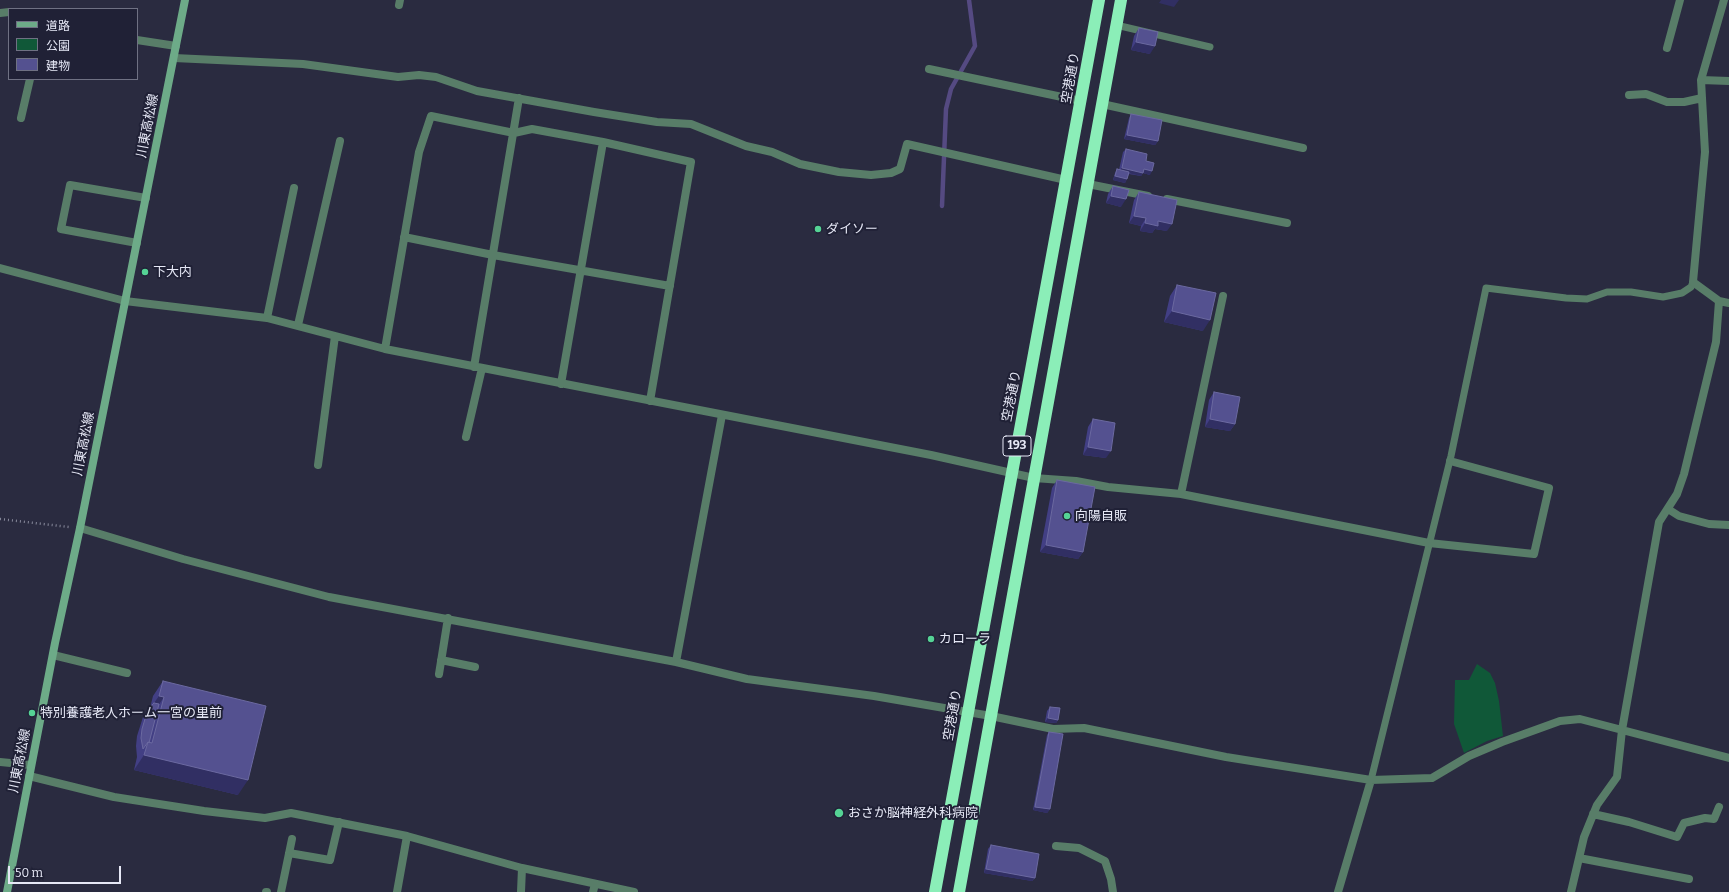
<!DOCTYPE html>
<html>
<head>
<meta charset="utf-8">
<style>
  body { margin:0 }
  #map { position:relative; width:1729px; height:892px; overflow:hidden; background:#2a2b40; font-family:Bitter,"Noto Sans JP",serif }
  canvas { display:block }
  .legend { position:absolute; left:8px; top:8px; width:130px; height:72px; box-sizing:border-box; background:#202136; border:1px solid #6f7183; margin:0; padding:5px 7px; list-style:none; font-size:12px; color:#e6e8f6 }
  .legend li { display:flex; align-items:center; gap:8px; height:20px }
  .legend b { width:20px; border:1px solid #6f7183 }
  .scale { position:absolute; left:8px; top:866px; width:113px; height:18px; box-sizing:border-box; border:2px solid #e6e8f6; border-top:0; padding-left:5px; font-size:12px; line-height:14px; white-space:nowrap; color:#e6e8f6; -webkit-text-stroke:3px #202136; paint-order:stroke }
</style>
</head>
<body>
<div id="map">
<canvas width="1729" height="892"></canvas>
<ul class="legend">
<li><b style="height:5px;background:#6dab88"></b>道路</li>
<li><b style="height:11px;background:#105838"></b>公園</li>
<li><b style="height:11px;background:#545190"></b>建物</li>
</ul>
<div class="scale">50 m</div>
</div>
<script>
const context = document.querySelector('canvas').getContext('2d');
context.lineJoin = 'round';
function fill(path, color) { context.fillStyle = color; context.fill(path, 'evenodd'); }
const shape = rows => new Path2D(rows.map(r => 'M' + r).join(''));
function stroke(path, color, width, dash) { context.strokeStyle = color; context.lineWidth = width; context.lineCap = dash ? 'butt' : 'round'; context.setLineDash(dash || []); context.stroke(path); }
function write(font, color, halo, rows, align = 'center') {
  context.font = font + ' Bitter,"Noto Sans JP",serif'; context.lineWidth = 4; context.setLineDash([]); context.textBaseline = 'middle'; context.strokeStyle = halo; context.fillStyle = color; for (const [text, x, y, turn = 0] of rows) {
    context.save(); context.translate(x, y); context.rotate((+turn || 0) * Math.PI / 180); context.textAlign = isNaN(turn) ? turn : align; if (halo) context.strokeText(text, 0, 0); context.fillText(text, 0, 0); context.restore();
  }
}
const green = shape([
  [1477,664,1490,673,1495,683,1499,701,1503,736,1487,741,1464,753,1454,724,1455,680,1469,680]
]);
const stream = shape([
  [942,206,946,109,951,89,975,46,969,0]
]);
const path = shape([
  [0,519,69,527]
]);
const lane = shape([
  [1116,25,1210,47],
  [1371,780,1451,456,1486,288,1566,298,1587,299,1607,292,1631,292,1663,297,1682,293,1691,287,1693,282]
]);
const street = shape([
  [399,5,400,0],
  [0,13,9,12],
  [137,40,176,46],
  [1667,48,1680,0],
  [174,58,303,64,398,77,419,75,436,77,477,91,594,112,657,122,691,124,746,146,772,152,800,164,839,172,871,175,891,173,900,169,907,144,1066,180],
  [929,69,1081,101],
  [1701,80,1729,81],
  [1629,95,1646,94,1667,102,1684,102,1702,98],
  [1102,104,1303,148],
  [21,118,30,79],
  [1088,184,1148,196],
  [1167,199,1287,223],
  [404,237,493,255,670,286],
  [137,243,61,229,70,185,146,198],
  [0,268,125,301,267,318,385,349,931,455,1034,478,1076,481,1108,487,1181,494,1429,543,1534,554,1549,488,1450,461],
  [1719,301,1729,303],
  [267,318,294,188],
  [298,325,340,141],
  [385,349,419,152,431,116,514,133,532,129,603,142,691,162,650,401],
  [474,367,519,98],
  [561,384,603,142],
  [466,437,482,368],
  [318,465,335,336],
  [1181,494,1223,296],
  [1668,509,1679,516,1709,524,1729,525],
  [80,528,183,559,329,597,676,662,747,679,874,696,991,716,1053,729,1084,728,1226,757,1371,780,1432,778,1469,756,1502,742,1560,721,1580,719,1729,758],
  [53,655,127,673],
  [441,660,475,667],
  [676,662,722,415],
  [439,674,448,618],
  [0,762,31,765],
  [29,776,114,797,204,811,265,818,291,813,407,836,522,868,634,892],
  [1593,814,1629,822,1677,837,1684,823,1705,818,1714,819,1719,807],
  [1056,846,1079,848,1105,861,1111,879,1113,892],
  [289,853,330,860,339,822],
  [1579,858,1689,879],
  [266,892,267,892],
  [281,892,292,839],
  [397,892,407,836],
  [521,892,522,868],
  [593,892,595,884],
  [1338,892,1371,780],
  [1571,892,1584,837,1597,805,1617,777,1622,730,1659,522,1677,494,1684,474,1716,342,1719,301,1693,282,1705,152,1701,80,1724,0]
]);
const secondary = shape([
  [7,892,55,643,80,528,185,0]
]);
const highway = shape([
  [935,892,1099,0],
  [959,892,1121,0]
]);
const wall = shape([
  [1139,28,1150,54,1131,50,1134,36],
  [1131,114,1158,141,1155,145,1124,139,1129,118],
  [1126,149,1146,161,1150,175,1143,173,1141,176,1129,174,1125,183,1113,180,1115,173,1117,169,1119,170,1123,152],
  [1113,186,1121,207,1106,203,1108,194],
  [1139,192,1167,231,1155,229,1152,233,1140,231,1141,226,1129,223,1134,200],
  [1177,285,1203,331,1164,322,1170,296],
  [1214,392,1235,424,1230,431,1205,427,1209,400],
  [1093,419,1106,458,1083,455,1088,427],
  [1057,480,1083,552,1078,559,1040,552,1052,488],
  [163,681,238,795,134,770,137,757,136,746,137,736,143,717,150,708,153,696],
  [1050,707,1058,720,1056,723,1045,722,1047,711],
  [1049,732,1050,809,1047,813,1033,810,1047,735],
  [991,845,1035,878,1032,881,984,873,988,849]
]);
const shadedWall = shape([
  [1161,0,1179,0,1174,7,1159,3],
  [1136,42,1155,46,1150,54,1131,50],
  [1127,135,1158,141,1155,145,1124,139],
  [1122,168,1144,169,1152,171,1150,175,1143,173,1141,176,1119,171],
  [1115,176,1127,179,1125,183,1113,180],
  [1111,196,1126,199,1121,207,1106,203],
  [1134,216,1146,218,1141,226,1129,223],
  [1158,221,1172,224,1167,231,1155,229,1152,233,1140,231,1145,223],
  [1172,311,1210,320,1203,331,1164,322],
  [1210,419,1235,424,1230,431,1205,427],
  [1088,447,1111,451,1106,458,1083,455],
  [1046,545,1083,552,1078,559,1040,552],
  [159,696,164,697,154,712,149,710],
  [1048,718,1058,720,1056,723,1045,722],
  [144,755,248,780,238,795,134,770],
  [1035,807,1050,809,1047,813,1033,810],
  [986,869,1035,878,1032,881,984,873]
]);
const building = shape([
  [1139,28,1158,32,1155,46,1136,42,1139,28],
  [1131,114,1162,120,1158,141,1127,135,1131,114],
  [1126,149,1147,154,1146,161,1154,163,1152,171,1144,169,1143,173,1122,168,1126,149],
  [1117,169,1129,172,1127,179,1115,176,1117,169],
  [1113,186,1129,190,1126,199,1111,196,1113,186],
  [1139,192,1177,200,1172,224,1158,221,1158,226,1145,223,1146,218,1134,216,1139,192],
  [1177,285,1216,293,1210,320,1172,311,1177,285],
  [1214,392,1240,397,1235,424,1210,419,1214,392],
  [1093,419,1115,423,1111,451,1088,447,1093,419],
  [1057,480,1095,487,1083,552,1046,545,1057,480],
  [163,681,266,706,248,780,144,755,148,742,152,743,164,697,159,696,163,681],
  [154,703,159,704,149,743,148,742,143,749,141,738,142,729,148,709,154,703],
  [1050,707,1060,708,1058,720,1048,718,1050,707],
  [1049,732,1063,734,1050,809,1035,807,1049,732],
  [991,845,1039,854,1035,878,986,869,991,845]
]);
const markers = [
  [818,229,4,"#55d395"],
  [145,272,4,"#55d395"],
  [1067,516,4,"#55d395"],
  [931,639,4,"#55d395"],
  [32,713,4,"#55d395"],
  [839,813,5,"#55d395"]
];
const shields = [
  [1017,446,28]
];
const shieldNames = [
  ["193",1017,446]
];
const streetNames = [
  ["空港通り",1071,78,-80],
  ["川東高松線",148,126,-79],
  ["空港通り",1012,396,-79],
  ["川東高松線",84,444,-79],
  ["空港通り",953,715,-80],
  ["川東高松線",20,761,-79]
];
const poiNames = [
  ["ダイソー",826,229],
  ["下大内",153,272],
  ["向陽自販",1075,516],
  ["カローラ",939,639],
  ["特別養護老人ホーム一宮の里前",40,713],
  ["おさか脳神経外科病院",848,813]
];
fill(green, '#105838');
stroke(stream, '#554a82', 4.5);
stroke(path, '#898b9c', 2.5, [1, 3]);
stroke(lane, '#587d68', 7);
stroke(street, '#587d68', 8);
stroke(secondary, '#6dab88', 8);
stroke(highway, '#8beeb8', 12);
fill(wall, '#423f84');
fill(shadedWall, '#312f63');
fill(building, '#545190');
stroke(building, '#6b69a0', 1);
for (const [x, y, r, color] of markers) { const dot = new Path2D(); dot.arc(x, y, r, 0, 2 * Math.PI); context.fillStyle = color; context.fill(dot); stroke(dot, '#202136', 1.5); }
for (const [x, y, w] of shields) { const box = new Path2D(); box.roundRect(x - w / 2, y - 10, w, 20, 3); context.fillStyle = '#202136'; context.fill(box); stroke(box, '#e6e8f6', 1); }
write('bold 12px', '#e6e8f6', null, shieldNames);
write('13px', '#e6e8f6', '#202136', streetNames);
write('13px', '#e6e8f6', '#202136', poiNames, 'left');
</script>
</body>
</html>
